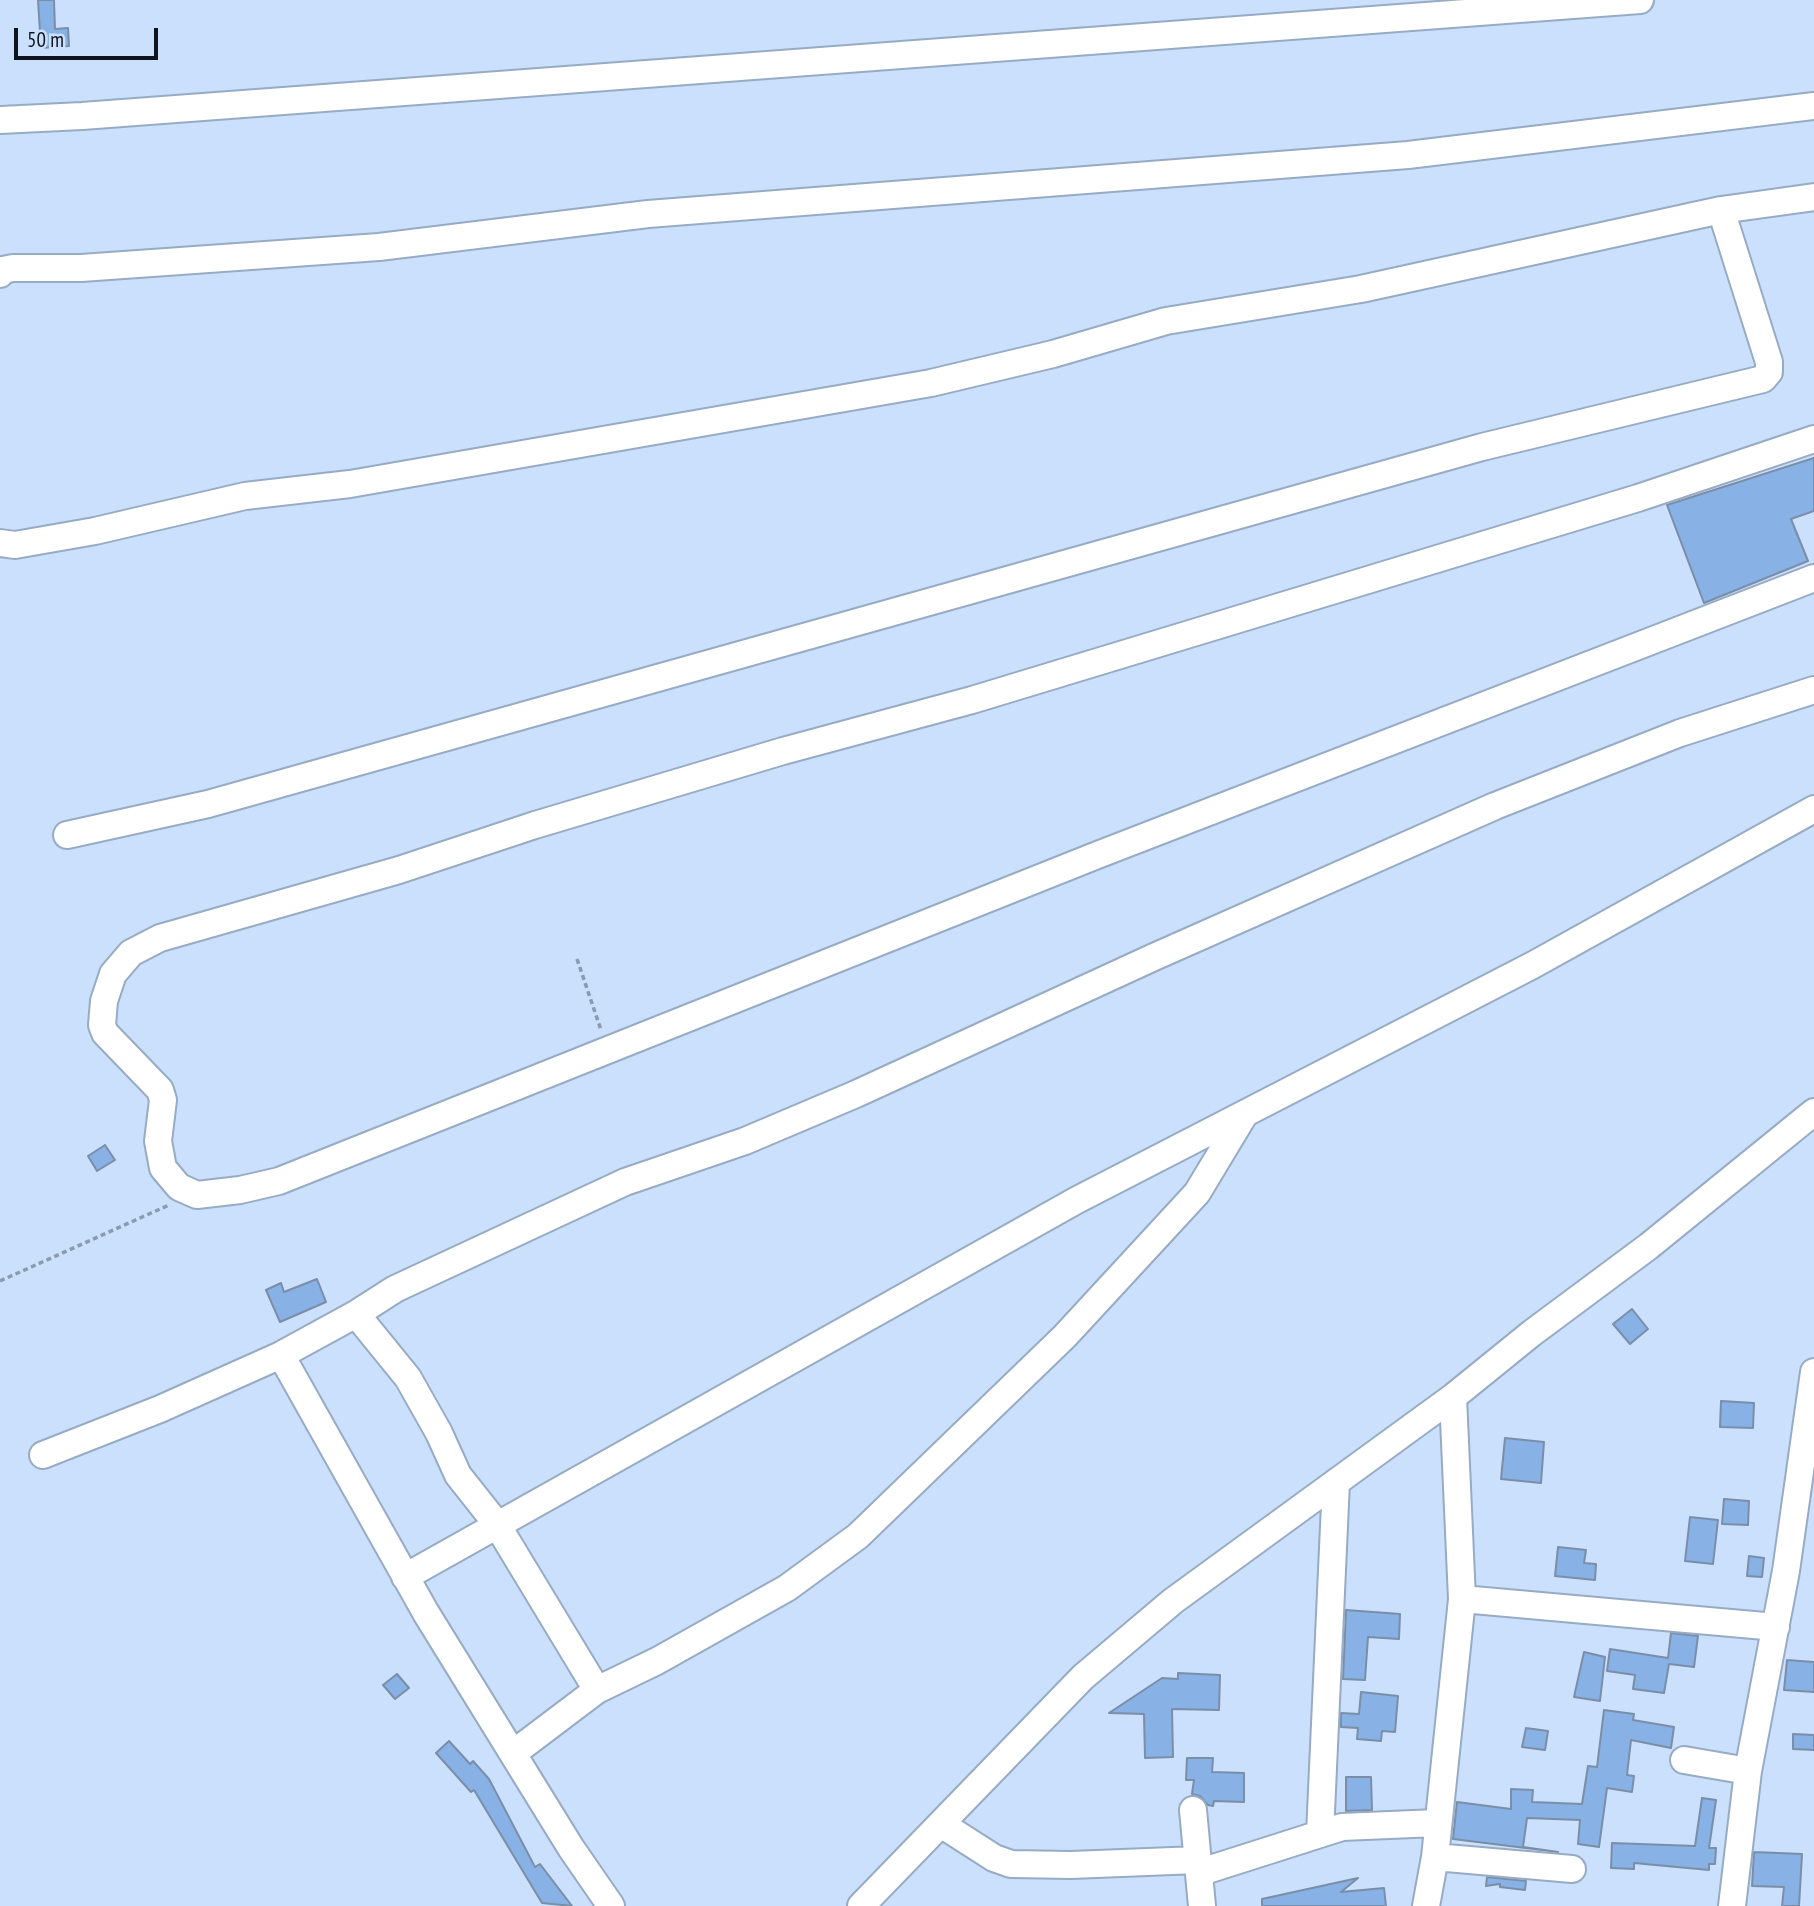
<!DOCTYPE html>
<html>
<head>
<meta charset="utf-8">
<style>
  body { margin:0 }
  #map { position:relative; width:1814px; height:1906px; overflow:hidden; background:#cbe0fc; font-family:"PT Sans Narrow",sans-serif }
  canvas { display:block }
  .scale { position:absolute; left:14px; top:28px; width:144px; height:32px; box-sizing:border-box; border:4px solid #0d141e; border-top:0; padding-left:9px; font-size:21px; line-height:24px; white-space:nowrap; color:#0d141e; -webkit-text-stroke:5px #cbe0fc; paint-order:stroke }
</style>
</head>
<body>
<div id="map">
<canvas width="1814" height="1906"></canvas>
<div class="scale">50 m</div>
</div>
<script>
const context = document.querySelector('canvas').getContext('2d');
context.lineJoin = 'round';
function fill(path, color) { context.fillStyle = color; context.fill(path, 'evenodd'); }
const shape = rows => new Path2D(rows.map(r => 'M' + r).join(''));
function stroke(path, color, width, dash) { context.strokeStyle = color; context.lineWidth = width; context.lineCap = dash ? 'butt' : 'round'; context.setLineDash(dash || []); context.stroke(path); }
const building = shape([
  [38,0,54,0,55,29,68,28,69,46,41,48,38,0],
  [1814,458,1814,511,1791,519,1808,561,1704,603,1667,505,1814,458],
  [105,1145,115,1160,97,1171,88,1156,105,1145],
  [317,1279,326,1302,280,1322,266,1290,281,1283,284,1292,317,1279],
  [1632,1309,1648,1329,1630,1344,1613,1324,1632,1309],
  [1721,1401,1754,1403,1753,1428,1720,1427,1721,1401],
  [1505,1438,1544,1442,1541,1483,1501,1479,1505,1438],
  [1724,1499,1749,1501,1748,1525,1722,1524,1724,1499],
  [1690,1517,1718,1520,1713,1564,1685,1561,1690,1517],
  [1558,1547,1586,1550,1584,1563,1596,1564,1595,1580,1555,1576,1558,1547],
  [1749,1556,1764,1558,1762,1577,1747,1576,1749,1556],
  [1346,1610,1400,1614,1399,1639,1368,1637,1365,1680,1343,1679,1346,1610],
  [1671,1633,1698,1636,1694,1667,1669,1664,1664,1693,1633,1689,1635,1675,1607,1671,1610,1649,1668,1658,1671,1633],
  [1584,1652,1605,1657,1600,1701,1574,1697,1584,1652],
  [1787,1660,1814,1662,1814,1692,1784,1690,1787,1660],
  [1178,1673,1220,1675,1219,1710,1172,1709,1173,1757,1145,1758,1144,1714,1109,1713,1162,1678,1178,1679,1178,1673],
  [397,1674,409,1688,395,1699,383,1685,397,1674],
  [1361,1692,1398,1696,1395,1732,1382,1731,1381,1741,1357,1739,1358,1728,1341,1727,1341,1713,1359,1714,1361,1692],
  [1604,1710,1634,1714,1633,1720,1674,1727,1671,1748,1631,1740,1627,1775,1634,1776,1632,1792,1607,1788,1599,1847,1578,1844,1580,1820,1527,1818,1523,1847,1558,1852,1453,1839,1457,1802,1511,1809,1511,1789,1533,1790,1532,1802,1582,1804,1588,1766,1597,1767,1604,1710],
  [1526,1728,1548,1731,1545,1750,1522,1747,1526,1728],
  [1793,1734,1814,1735,1814,1750,1793,1749,1793,1734],
  [449,1741,470,1764,473,1761,489,1779,535,1867,540,1864,572,1906,542,1903,474,1790,471,1792,436,1753,449,1741],
  [1187,1758,1213,1758,1212,1772,1244,1773,1244,1802,1214,1801,1213,1806,1208,1805,1200,1796,1192,1794,1194,1780,1186,1780,1187,1758],
  [1346,1777,1371,1777,1372,1810,1346,1811,1346,1777],
  [1702,1798,1716,1800,1709,1848,1716,1848,1715,1864,1709,1864,1709,1870,1634,1863,1634,1869,1611,1868,1612,1843,1695,1846,1702,1798],
  [1754,1852,1802,1854,1799,1906,1782,1906,1784,1887,1752,1886,1754,1852],
  [1487,1877,1526,1881,1525,1890,1500,1887,1500,1884,1486,1886,1487,1877],
  [1358,1878,1341,1892,1384,1888,1386,1906,1262,1906,1262,1899,1358,1878]
]);
const path = shape([
  [577,959,601,1030],
  [0,1281,169,1205]
]);
const minor = shape([
  [0,120,82,116,1640,0],
  [0,274,3,270,13,268,81,268,379,247,648,214,1408,155,1814,106],
  [1814,439,1638,498,972,700,783,751,535,825,399,870,160,938,131,953,113,974,104,1001,102,1025,105,1033,160,1090,163,1100,158,1141,163,1168,179,1187,197,1195,240,1190,279,1181,1100,854,1814,578],
  [0,543,15,545,95,531,245,496,350,484,931,383,1053,354,1166,321,1361,289,1721,210,1814,197],
  [67,835,208,804,1482,447,1763,379,1769,372,1769,362,1721,210],
  [356,1314,395,1289,625,1182,745,1141,856,1094,1154,957,1495,806,1680,733,1814,690],
  [43,1455,160,1409,281,1355],
  [405,1577,1077,1200,1533,965,1814,809],
  [1462,1599,1776,1627],
  [515,1752,597,1690],
  [1684,1760,1748,1771],
  [1193,1810,1202,1906],
  [941,1824,994,1858,1011,1864,1071,1865,1198,1860],
  [1320,1834,1336,1482],
  [1435,1857,1572,1869],
  [1201,1872,1342,1827,1437,1823],
  [611,1906,571,1848,426,1613,281,1355,356,1314,408,1378,439,1433,458,1475,496,1523,597,1690,657,1661,787,1588,858,1536,1065,1336,1197,1193,1244,1115],
  [861,1906,1083,1677,1173,1601,1453,1397,1532,1333,1649,1246,1814,1112],
  [1426,1906,1435,1857,1462,1599,1453,1397],
  [1732,1906,1748,1771,1786,1571,1814,1372]
]);
fill(building, '#88b1e6');
stroke(building, '#7a8ea7', 2);
stroke(minor, '#97abc5', 30);
stroke(path, '#8a9ab0', 3.5, [5, 3.5]);
stroke(minor, '#fff', 26);
</script>
</body>
</html>
